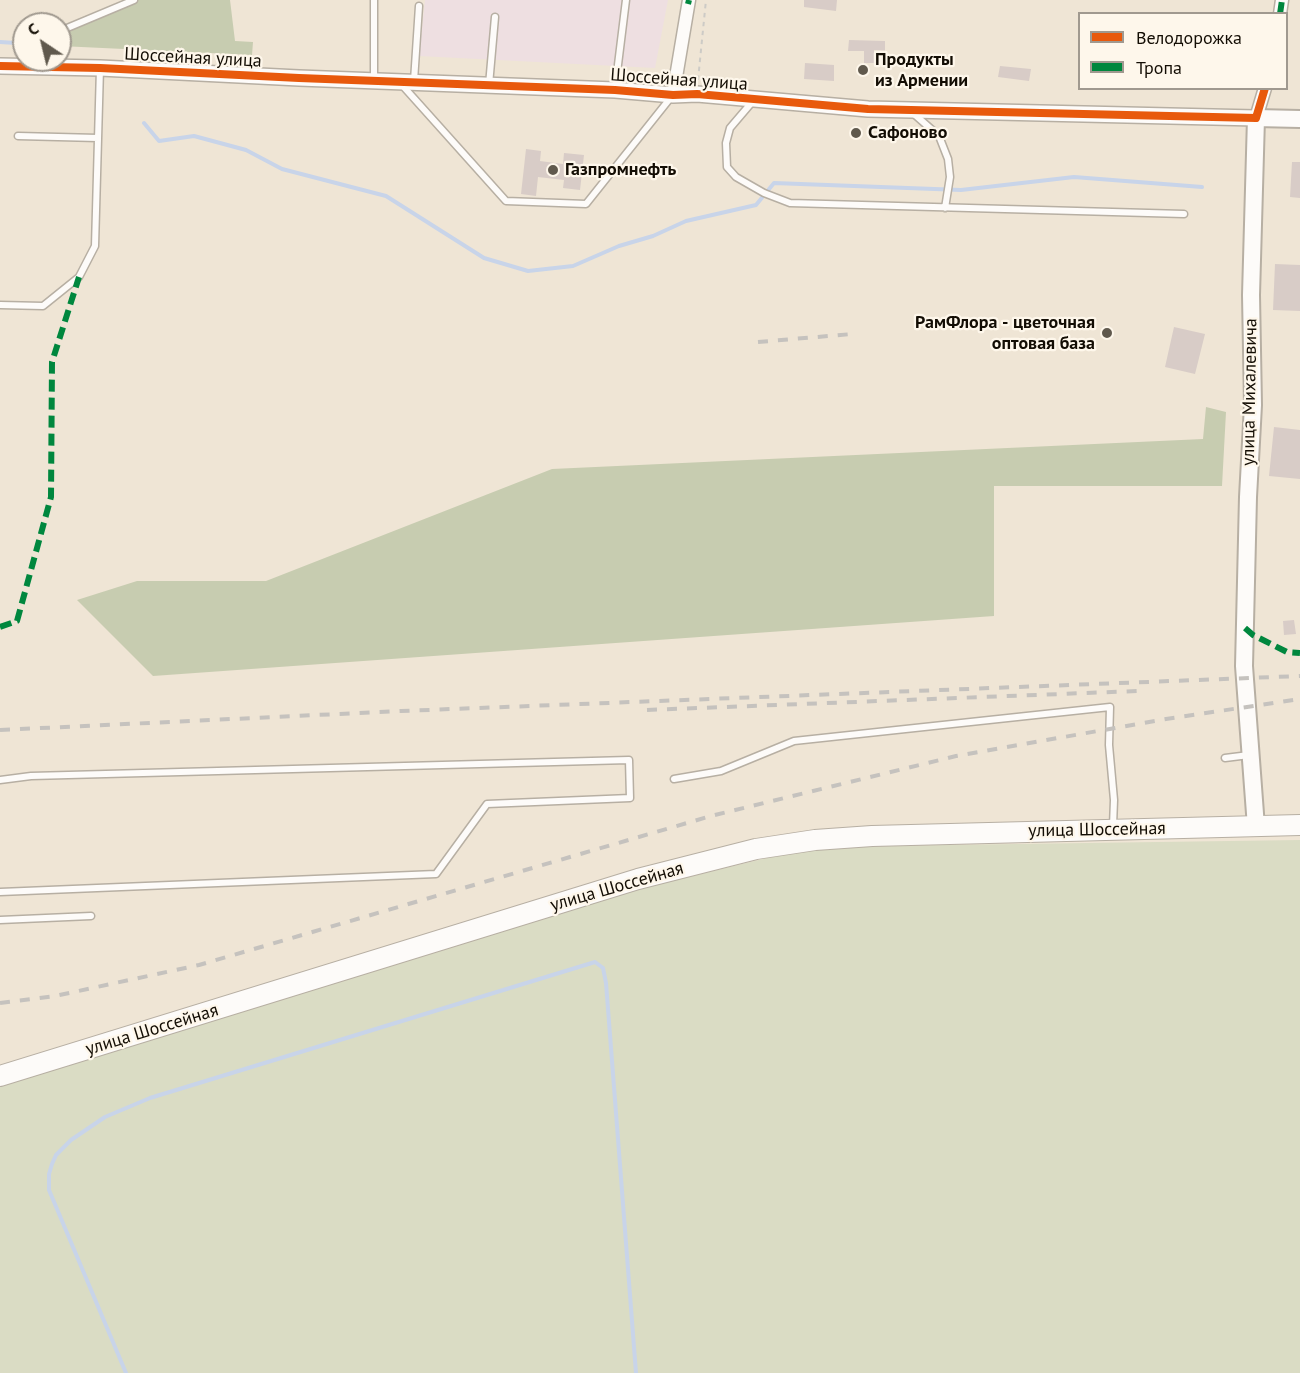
<!DOCTYPE html>
<html>
<head>
<meta charset="utf-8">
<style>
  body { margin:0 }
  #map { position:relative; width:1300px; height:1373px; overflow:hidden; background:#efe5d5; font-family:"PT Sans",sans-serif }
  canvas { display:block }
  .legend { position:absolute; left:1078px; top:12px; width:210px; height:78px; box-sizing:border-box; background:#fef7eb; border:2px solid #a0998f; margin:0; padding:8px 10px; list-style:none; font-size:18px; color:#130d04 }
  .legend li { display:flex; align-items:center; gap:12px; height:30px }
  .legend b { width:30px; border:2px solid #a0998f }
  .north { position:absolute; left:12px; top:12px; width:60px; height:60px; box-sizing:border-box; background:#fef7eb; border:2px solid #a0998f; border-radius:50%; rotate:325deg; font-size:16px; font-weight:700; line-height:24px; text-align:center; color:#130d04 }
  .north::after { content:''; display:block; margin:auto; width:21px; height:27px; background:#60594d; clip-path:polygon(50% 0,100% 100%,50% 72%,0 100%) }
</style>
</head>
<body>
<div id="map">
<canvas width="1300" height="1373"></canvas>
<ul class="legend">
<li><b style="height:8px;background:#e8590c"></b>Велодорожка</li>
<li><b style="height:8px;background:#00873e"></b>Тропа</li>
</ul>
<div class="north">С</div>
</div>
<script>
const context = document.querySelector('canvas').getContext('2d');
context.lineJoin = 'round';
function fill(path, color) { context.fillStyle = color; context.fill(path, 'evenodd'); }
const shape = rows => new Path2D(rows.map(r => 'M' + r).join(''));
function stroke(path, color, width, dash) { context.strokeStyle = color; context.lineWidth = width; context.lineCap = dash ? 'butt' : 'round'; context.setLineDash(dash || []); context.stroke(path); }
function write(font, color, halo, rows, align = 'center') {
  context.font = font + ' "PT Sans",sans-serif'; context.lineWidth = 4.5; context.setLineDash([]); context.textBaseline = 'middle'; context.strokeStyle = halo; context.fillStyle = color; for (const [text, x, y, turn = 0] of rows) {
    context.save(); context.translate(x, y); context.rotate((+turn || 0) * Math.PI / 180); context.textAlign = isNaN(turn) ? turn : align; if (halo) context.strokeText(text, 0, 0); context.fillText(text, 0, 0); context.restore();
  }
}
const commercial = shape([
  [425,0,668,0,655,68,419,56]
]);
const green = shape([
  [1300,840,1300,1373,0,1373,0,1086,647,887,771,857,814,850,874,846]
]);
const forest = shape([
  [125,0,230,0,235,41,253,42,252,55,60,46,60,34],
  [1206,407,1226,412,1222,486,994,486,994,616,153,676,77,600,137,581,266,581,552,469,1203,439]
]);
const stream = shape([
  [0,42,16,43],
  [144,123,159,141,194,136,246,150,282,169,386,196,484,258,528,271,573,266,619,246,653,236,686,221,756,205,774,183,961,190,1074,177,1202,187],
  [126,1373,49,1190,49,1174,52,1164,56,1155,71,1140,105,1117,150,1098,595,962,603,968,606,983,636,1373]
]);
const building = shape([
  [804,0,837,0,836,11,804,7],
  [849,40,885,41,885,51,874,50,874,63,864,63,864,51,848,51],
  [805,63,834,65,834,81,804,79],
  [1000,66,1031,69,1029,81,998,77],
  [526,149,541,151,540,161,563,164,564,153,584,155,580,190,563,188,564,180,538,177,536,196,521,194],
  [1292,162,1300,162,1300,198,1290,197],
  [1275,264,1300,265,1300,311,1273,310],
  [1174,327,1205,334,1195,374,1165,367],
  [1274,427,1300,430,1300,479,1269,476],
  [1294,620,1296,634,1284,635,1283,621]
]);
const path = shape([
  [698,80,706,0]
]);
const service = shape([
  [374,0,374,81],
  [60,31,134,0],
  [414,81,419,6],
  [402,85,506,201,586,204,672,96],
  [489,85,495,17],
  [615,89,626,0],
  [753,101,730,128,726,143,727,167,736,177,764,193,790,203,1184,214],
  [914,114,939,136,948,159,950,177,945,208],
  [18,136,98,138],
  [0,305,43,306,79,277,95,246,100,68],
  [1225,758,1249,755],
  [674,779,721,771,794,741,1110,707,1109,745,1114,800,1113,826],
  [0,780,31,776,629,760,630,798,487,804,436,874,0,892],
  [0,920,91,916]
]);
const minor = shape([
  [1280,14,1282,0],
  [673,95,689,0],
  [1256,118,1265,88]
]);
const tertiary = shape([
  [0,66,100,68,299,78,615,90,673,95,697,94,868,109,1256,118]
]);
const secondary = shape([
  [1256,827,1244,666,1248,497,1253,405,1251,295,1256,118,1300,119]
]);
const primary = shape([
  [0,1076,638,879,756,849,815,840,872,836,1300,825]
]);
const rail = shape([
  [758,342,852,334],
  [647,710,1138,691],
  [0,730,401,711,1300,676],
  [0,1003,55,996,199,965,711,816,956,756,1166,719,1300,699]
]);
const quiet = shape([
  [688,4,689,0],
  [1280,14,1282,0],
  [0,627,17,621,51,497,52,362,79,277],
  [1245,628,1253,635,1287,652,1300,653]
]);
const cycleway = shape([
  [0,66,100,68,299,78,615,90,673,95,697,94,868,109,1256,118,1265,88]
]);
const markers = [
  [863,70,6,"#60594d"],
  [856,133,6,"#60594d"],
  [553,170,6,"#60594d"],
  [1107,333,6,"#60594d"]
];
const streetNames = [
  ["Шоссейная улица",193,58,3],
  ["Шоссейная улица",679,80,4],
  ["улица Михалевича",1250,392,-89],
  ["улица Шоссейная",1097,830,-1],
  ["улица Шоссейная",617,887,-16],
  ["улица Шоссейная",152,1030,-17]
];
const poiNames = [
  ["Продукты",875,60],
  ["из Армении",875,81],
  ["Сафоново",868,133],
  ["Газпромнефть",565,170],
  ["РамФлора - цветочная",1095,323,"right"],
  ["оптовая база",1095,344,"right"]
];
fill(commercial, '#eedfe1');
fill(green, '#dadcc4');
fill(forest, '#c7ccb0');
stroke(stream, '#c8d4e9', 4);
fill(building, '#d8ccc7');
stroke(service, '#b7afa3', 9);
stroke(minor, '#b7afa3', 15);
stroke(tertiary, '#b7afa3', 18);
stroke(secondary, '#b7afa3', 20);
stroke(primary, '#b7afa3', 22);
stroke(path, '#cdcbc6', 2, [4.5, 4.5]);
stroke(service, '#fdfbf9', 6);
stroke(minor, '#fdfbf9', 12);
stroke(tertiary, '#fdfbf9', 15);
stroke(secondary, '#fdfbf9', 16);
stroke(primary, '#fdfbf9', 20);
stroke(rail, '#c5c2be', 4, [10, 10]);
stroke(quiet, '#00873e', 6, [12, 6]);
stroke(cycleway, '#e8590c', 8);
for (const [x, y, r, color] of markers) { const dot = new Path2D(); dot.arc(x, y, r, 0, 2 * Math.PI); context.fillStyle = color; context.fill(dot); stroke(dot, '#fef7eb', 2); }
write('18px', '#130d04', '#fef7eb', streetNames);
write('bold 18px', '#130d04', '#fef7eb', poiNames, 'left');
</script>
</body>
</html>
